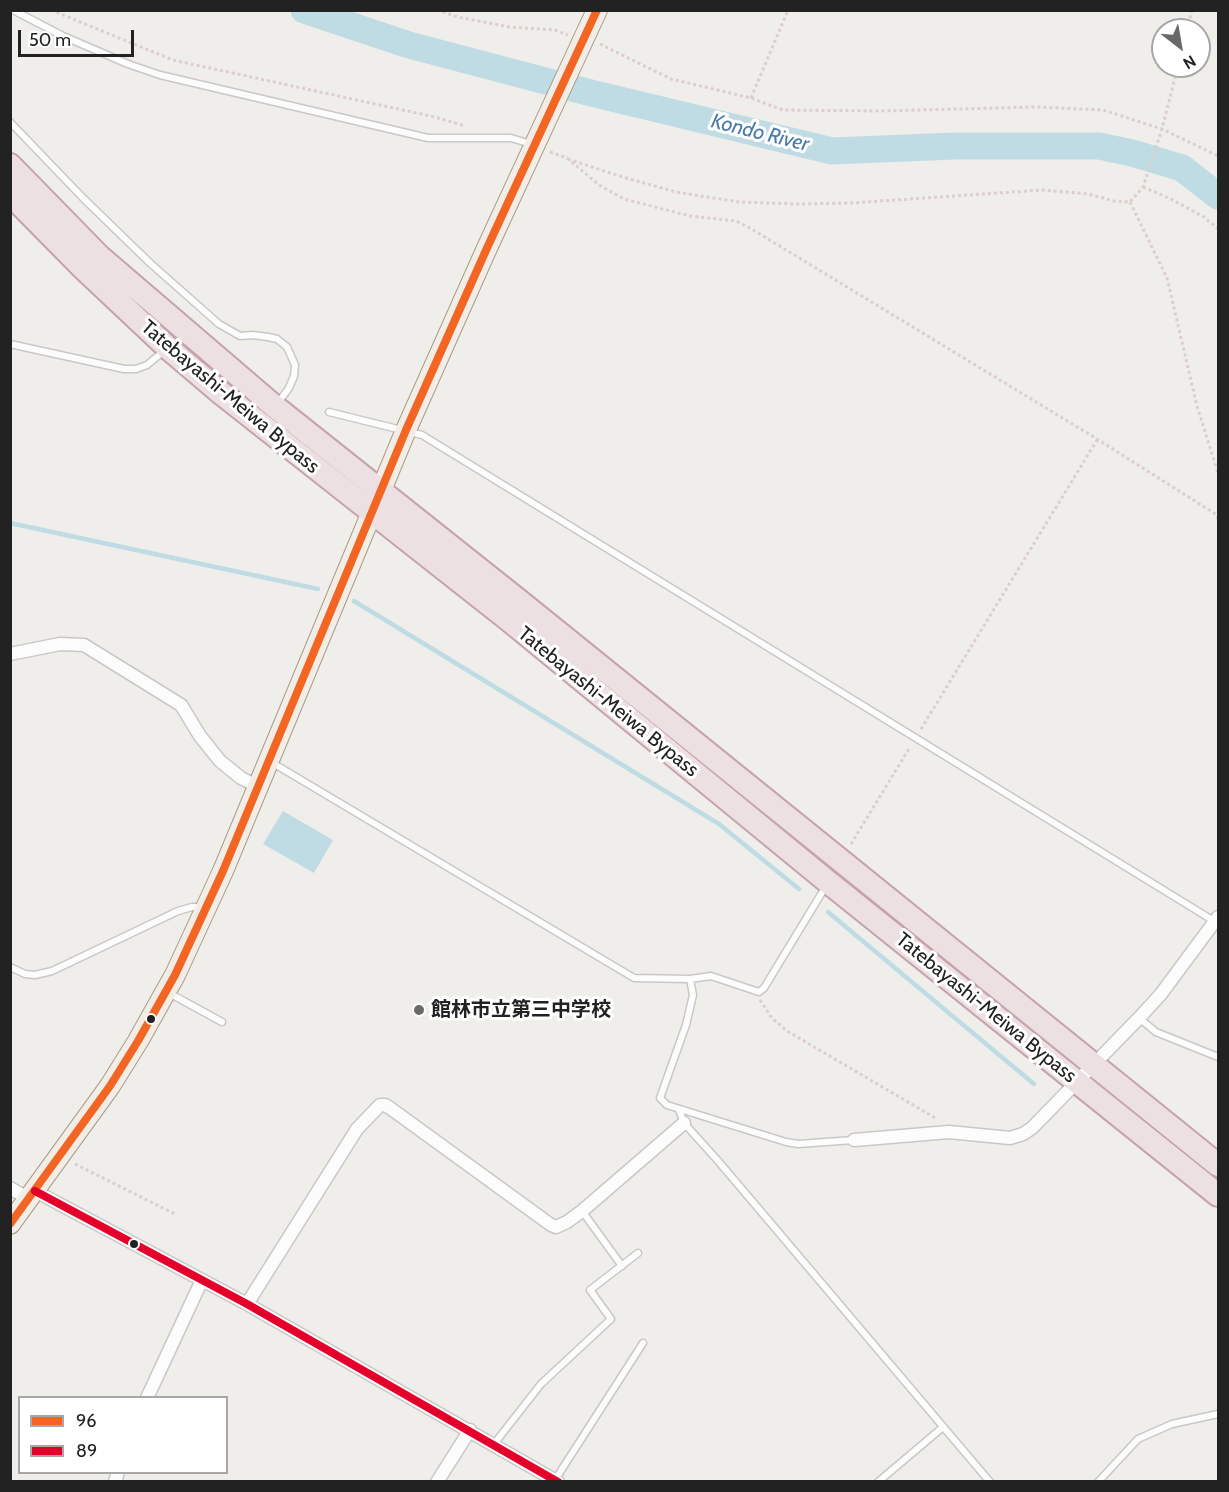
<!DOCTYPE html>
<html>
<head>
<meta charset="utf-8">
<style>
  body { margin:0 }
  #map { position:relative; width:1229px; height:1492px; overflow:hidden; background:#f0eeeb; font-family:Cabin,sans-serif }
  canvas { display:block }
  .frame { position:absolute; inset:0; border:12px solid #222; pointer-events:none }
  .legend { position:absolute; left:18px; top:1396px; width:210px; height:78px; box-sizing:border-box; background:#fff; border:2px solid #a7a7a7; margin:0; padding:8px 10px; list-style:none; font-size:18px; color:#222 }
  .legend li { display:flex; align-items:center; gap:12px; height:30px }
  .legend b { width:30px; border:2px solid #a7a7a7 }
  .north { position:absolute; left:1151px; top:18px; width:60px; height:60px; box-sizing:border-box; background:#fff; border:2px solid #a7a7a7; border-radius:50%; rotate:149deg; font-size:16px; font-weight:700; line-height:24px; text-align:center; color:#222 }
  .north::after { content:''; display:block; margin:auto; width:21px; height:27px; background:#6a6968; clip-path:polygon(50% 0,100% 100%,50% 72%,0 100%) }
  .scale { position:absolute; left:18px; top:30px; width:116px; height:27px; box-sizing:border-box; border:3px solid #222; border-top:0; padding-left:8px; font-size:18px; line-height:21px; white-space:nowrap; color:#222; -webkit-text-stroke:4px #fff; paint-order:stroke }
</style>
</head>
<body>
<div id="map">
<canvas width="1229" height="1492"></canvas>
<div class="frame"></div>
<ul class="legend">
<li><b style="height:8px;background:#f26522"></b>96</li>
<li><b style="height:8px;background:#e4002b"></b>89</li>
</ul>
<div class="north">N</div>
<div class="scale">50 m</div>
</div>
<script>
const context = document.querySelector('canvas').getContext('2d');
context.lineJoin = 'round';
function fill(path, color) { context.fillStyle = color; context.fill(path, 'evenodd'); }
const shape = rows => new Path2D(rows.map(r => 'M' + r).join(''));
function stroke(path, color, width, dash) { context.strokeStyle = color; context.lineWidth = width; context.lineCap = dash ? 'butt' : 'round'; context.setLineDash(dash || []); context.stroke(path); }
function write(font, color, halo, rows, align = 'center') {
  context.font = font + ' Cabin,"Noto Sans JP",sans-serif'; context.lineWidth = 6; context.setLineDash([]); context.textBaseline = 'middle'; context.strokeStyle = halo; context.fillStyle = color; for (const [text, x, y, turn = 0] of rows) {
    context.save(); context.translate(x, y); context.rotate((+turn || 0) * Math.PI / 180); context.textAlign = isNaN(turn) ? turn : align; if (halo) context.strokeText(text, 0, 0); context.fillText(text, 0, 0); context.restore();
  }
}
const water = shape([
  [283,811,333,840,314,873,263,844]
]);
const stream = shape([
  [10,523,318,589],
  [354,601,719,824,799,889],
  [828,912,1034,1084]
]);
const river = shape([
  [304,10,409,45,591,93,832,151,955,146,1099,146,1132,153,1182,168,1218,196]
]);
const path = shape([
  [51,10,173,60,435,117,465,126],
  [437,10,458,17,510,27,555,30,568,35],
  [1187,30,1192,10],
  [600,44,671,79,751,98,783,110,879,111,1036,107,1103,110,1162,129,1218,156],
  [751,98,788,10],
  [550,152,567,158,599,185,624,199,690,216,736,221,750,228,1097,439,1217,515,1218,520],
  [568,159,619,176,676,192,739,202,800,204,851,203,1042,190,1088,194,1114,201,1130,202,1143,187,1162,129,1178,66],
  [1143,187,1169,198,1204,217,1218,229],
  [1130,202,1167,278,1197,406,1218,473],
  [921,729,1097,440],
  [851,844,910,747],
  [760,1000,772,1018,787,1031,937,1119],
  [75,1164,175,1214]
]);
const lane = shape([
  [13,10,63,36,128,64,160,75,428,138,511,138,531,144],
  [10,122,83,198,150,263,219,324,240,336,253,335,268,337,277,339,287,347,295,365,294,376,289,388,277,404],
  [10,344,124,369,136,369,147,365,164,351],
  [329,412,422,435,1214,921],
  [271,762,634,978,690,979,711,976,759,992,764,988,826,886],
  [10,967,25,974,35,975,52,971,178,911,192,907,203,907],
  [690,979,693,995,686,1025,660,1098,667,1105,786,1142,798,1144,854,1140],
  [169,993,222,1022],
  [1139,1018,1156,1032,1218,1057],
  [679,1110,684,1123,719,1162,990,1482],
  [582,1211,622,1266],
  [494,1444,541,1384,611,1319,590,1290,638,1253],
  [555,1480,643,1343],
  [878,1482,943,1427],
  [1098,1482,1138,1439,1172,1424,1218,1414]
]);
const street = shape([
  [10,654,60,644,84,645,181,705,200,736,220,761,241,778,257,786],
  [854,1140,949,1132,1010,1138,1023,1134,1032,1128,1139,1018,1161,994,1218,917],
  [10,1188,29,1199],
  [35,1191,247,1304,558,1482],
  [247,1304,357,1129,380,1105,385,1105,390,1108,551,1225,556,1227,567,1222,582,1211,684,1123],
  [147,1398,202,1280],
  [115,1482,118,1472],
  [437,1482,470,1430]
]);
const primary = shape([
  [10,1224,110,1086,138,1041,175,975,223,871,406,430,487,248,597,10]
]);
const highway = shape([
  [10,165,99,256,274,406,523,604,1218,1165],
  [10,194,84,269,168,348,221,393,509,620,828,882,1218,1195]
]);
const bus1 = shape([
  [10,1224,110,1086,138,1041,175,975,223,871,406,430,487,248,597,10]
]);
const bus2 = shape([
  [35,1191,247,1304,558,1482]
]);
const markers = [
  [419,1010,6,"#6a6968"],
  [151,1019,5,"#222"],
  [134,1244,5,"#222"]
];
const streetNames = [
  ["Tatebayashi-Meiwa Bypass",230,397,40],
  ["Tatebayashi-Meiwa Bypass",608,702,39],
  ["Tatebayashi-Meiwa Bypass",986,1008,39]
];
const poiNames = [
  ["館林市立第三中学校",431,1010]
];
const waterNames = [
  ["Kondo River",760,133,14]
];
fill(water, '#bfdbe3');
stroke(stream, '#bfdbe3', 4.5);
stroke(river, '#bfdbe3', 27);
stroke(lane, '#c9c8c7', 9);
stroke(street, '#c9c8c7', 15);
stroke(primary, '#a79c86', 22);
stroke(highway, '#c5a2ac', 26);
stroke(path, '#dccecd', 3, [3, 3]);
stroke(lane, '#fdfcfc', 6);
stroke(street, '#fdfcfc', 12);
stroke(primary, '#f3ede7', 20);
stroke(highway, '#ece0e2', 22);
stroke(bus1, '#f26522', 8);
stroke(bus2, '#e4002b', 8);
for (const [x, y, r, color] of markers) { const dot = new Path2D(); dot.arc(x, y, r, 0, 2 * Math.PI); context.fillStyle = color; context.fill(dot); stroke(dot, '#fff', 2); }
write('20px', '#222', '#fff', streetNames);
write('bold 20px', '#222', '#fff', poiNames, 'left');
write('italic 21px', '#4a7aab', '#fff', waterNames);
</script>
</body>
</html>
